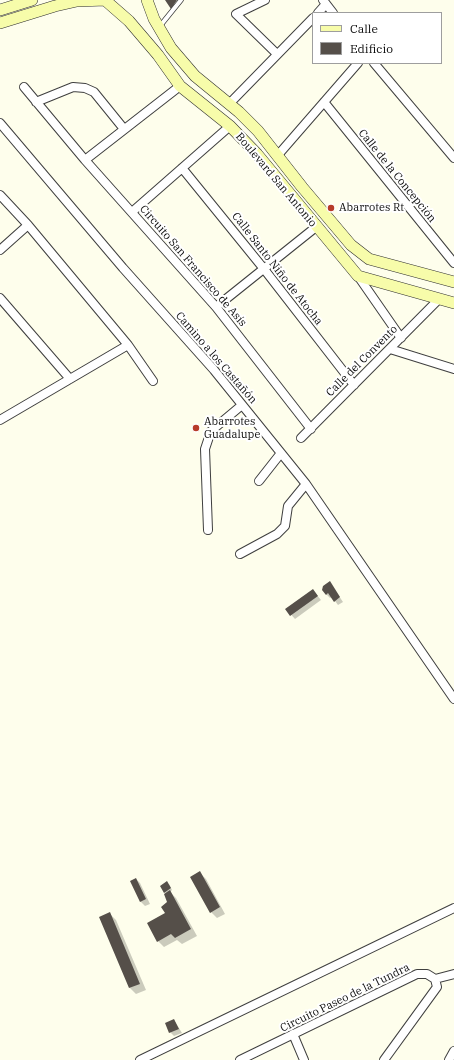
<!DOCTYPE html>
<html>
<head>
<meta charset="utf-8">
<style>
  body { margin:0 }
  #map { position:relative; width:454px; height:1060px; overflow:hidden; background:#fefeec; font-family:"IBM Plex Serif",serif }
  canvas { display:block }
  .legend { position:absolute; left:312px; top:12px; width:130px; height:52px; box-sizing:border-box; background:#fff; border:1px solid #9e9e9e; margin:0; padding:5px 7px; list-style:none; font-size:12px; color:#0c0c0c }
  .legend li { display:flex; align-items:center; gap:8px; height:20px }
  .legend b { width:20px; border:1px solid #9e9e9e }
</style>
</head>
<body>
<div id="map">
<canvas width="454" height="1060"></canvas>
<ul class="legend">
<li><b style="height:5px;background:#f7fcaa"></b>Calle</li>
<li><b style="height:11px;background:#554f49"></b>Edificio</li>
</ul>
</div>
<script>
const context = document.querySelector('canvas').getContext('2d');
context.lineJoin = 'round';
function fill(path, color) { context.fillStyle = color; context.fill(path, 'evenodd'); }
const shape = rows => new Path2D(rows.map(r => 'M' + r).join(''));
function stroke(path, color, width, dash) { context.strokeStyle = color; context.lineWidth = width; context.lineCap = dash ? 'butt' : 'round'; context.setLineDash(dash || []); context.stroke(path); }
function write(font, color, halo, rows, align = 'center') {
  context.font = font + ' "IBM Plex Serif",serif'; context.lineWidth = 4; context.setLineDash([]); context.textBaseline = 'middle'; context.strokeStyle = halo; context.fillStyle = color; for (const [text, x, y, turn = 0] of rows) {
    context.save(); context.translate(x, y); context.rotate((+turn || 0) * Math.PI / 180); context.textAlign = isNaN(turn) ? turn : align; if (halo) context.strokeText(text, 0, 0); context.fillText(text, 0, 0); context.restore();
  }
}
const shadow = shape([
  [333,587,343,602,338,605,332,597,330,598,326,594],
  [316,594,321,600,295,619,286,609],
  [200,873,206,879,225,914,217,918,211,912],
  [136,879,140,883,150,904,145,906,141,902,131,881],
  [169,884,172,890,170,892,176,898,197,936,182,944,177,940,164,947,158,941,167,913,168,902,165,892],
  [110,914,116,920,146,990,136,994,130,988,100,918],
  [174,1020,182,1033,174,1036,170,1032]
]);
const building = shape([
  [165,0,177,0,171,9],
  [330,581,340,597,334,602,328,593,326,595,322,590,323,586],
  [313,589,318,596,290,616,285,609],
  [200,871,220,907,210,913,190,877],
  [136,878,146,899,140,902,130,881],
  [167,881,171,888,164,893,160,886],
  [170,890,191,929,175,938,171,934,157,942,147,923,165,913,161,907,167,902,164,894],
  [110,912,140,984,129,988,99,917],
  [174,1019,179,1029,169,1033,165,1023]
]);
const lane = shape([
  [160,26,181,0]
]);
const street = shape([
  [265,0,236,14,277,54],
  [323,0,333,13],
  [318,13,326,4],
  [374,63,454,158],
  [24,87,85,160,216,307,311,429],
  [36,102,73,87,85,88,94,92,124,129],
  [324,102,454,263],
  [229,104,313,18],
  [0,123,123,268,214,370,306,484,454,699],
  [278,155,358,63],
  [85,160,180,86],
  [182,168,264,269,354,385],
  [0,195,28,225,128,345,153,381],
  [132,212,230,126],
  [0,250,28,225],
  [358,276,401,338],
  [0,298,70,379],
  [216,307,316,227],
  [390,349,454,369],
  [0,420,128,345],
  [301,438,439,299],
  [259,481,281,453],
  [208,530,205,449,211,431,242,405],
  [240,554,277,534,285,526,288,506,306,484],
  [435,979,454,974],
  [293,1034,304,1060],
  [140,1060,454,908],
  [240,1060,417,974,427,974,435,979,437,987,384,1060],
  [449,1060,454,1051]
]);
const secondary = shape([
  [105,0,129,21,158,55,180,86,230,126,257,154,358,276,454,303],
  [147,0,154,19,171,48,195,76,239,112,258,131,302,187,351,245,369,259,454,282],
  [0,10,32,0],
  [0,23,55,6,77,1,106,0]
]);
const markers = [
  [331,208,4,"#b73b2a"],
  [196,428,4,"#b73b2a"]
];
const streetNames = [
  ["Calle de la Concepción",397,176,51],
  ["Boulevard San Antonio",276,180,50],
  ["Circuito San Francisco de Asís",193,266,49],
  ["Calle Santo Niño de Atocha",277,269,52],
  ["Camino a los Castañón",216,358,49],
  ["Calle del Convento",362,361,-45],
  ["Circuito Paseo de la Tundra",345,998,-26]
];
const poiNames = [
  ["Abarrotes Rt",339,208],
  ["Abarrotes",204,422],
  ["Guadalupe",204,435]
];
fill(shadow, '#0003');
fill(building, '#554f49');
stroke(lane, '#3f3f3f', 5.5);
stroke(street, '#3f3f3f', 10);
stroke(secondary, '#2e2e2e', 12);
stroke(lane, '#fff', 4);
stroke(street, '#fff', 8);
stroke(secondary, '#f7fcaa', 11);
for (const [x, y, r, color] of markers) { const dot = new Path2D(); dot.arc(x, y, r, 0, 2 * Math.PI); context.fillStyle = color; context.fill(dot); stroke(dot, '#fff', 1.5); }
write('11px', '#0c0c0c', '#fff', streetNames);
write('11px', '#0c0c0c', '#fff', poiNames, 'left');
</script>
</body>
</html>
